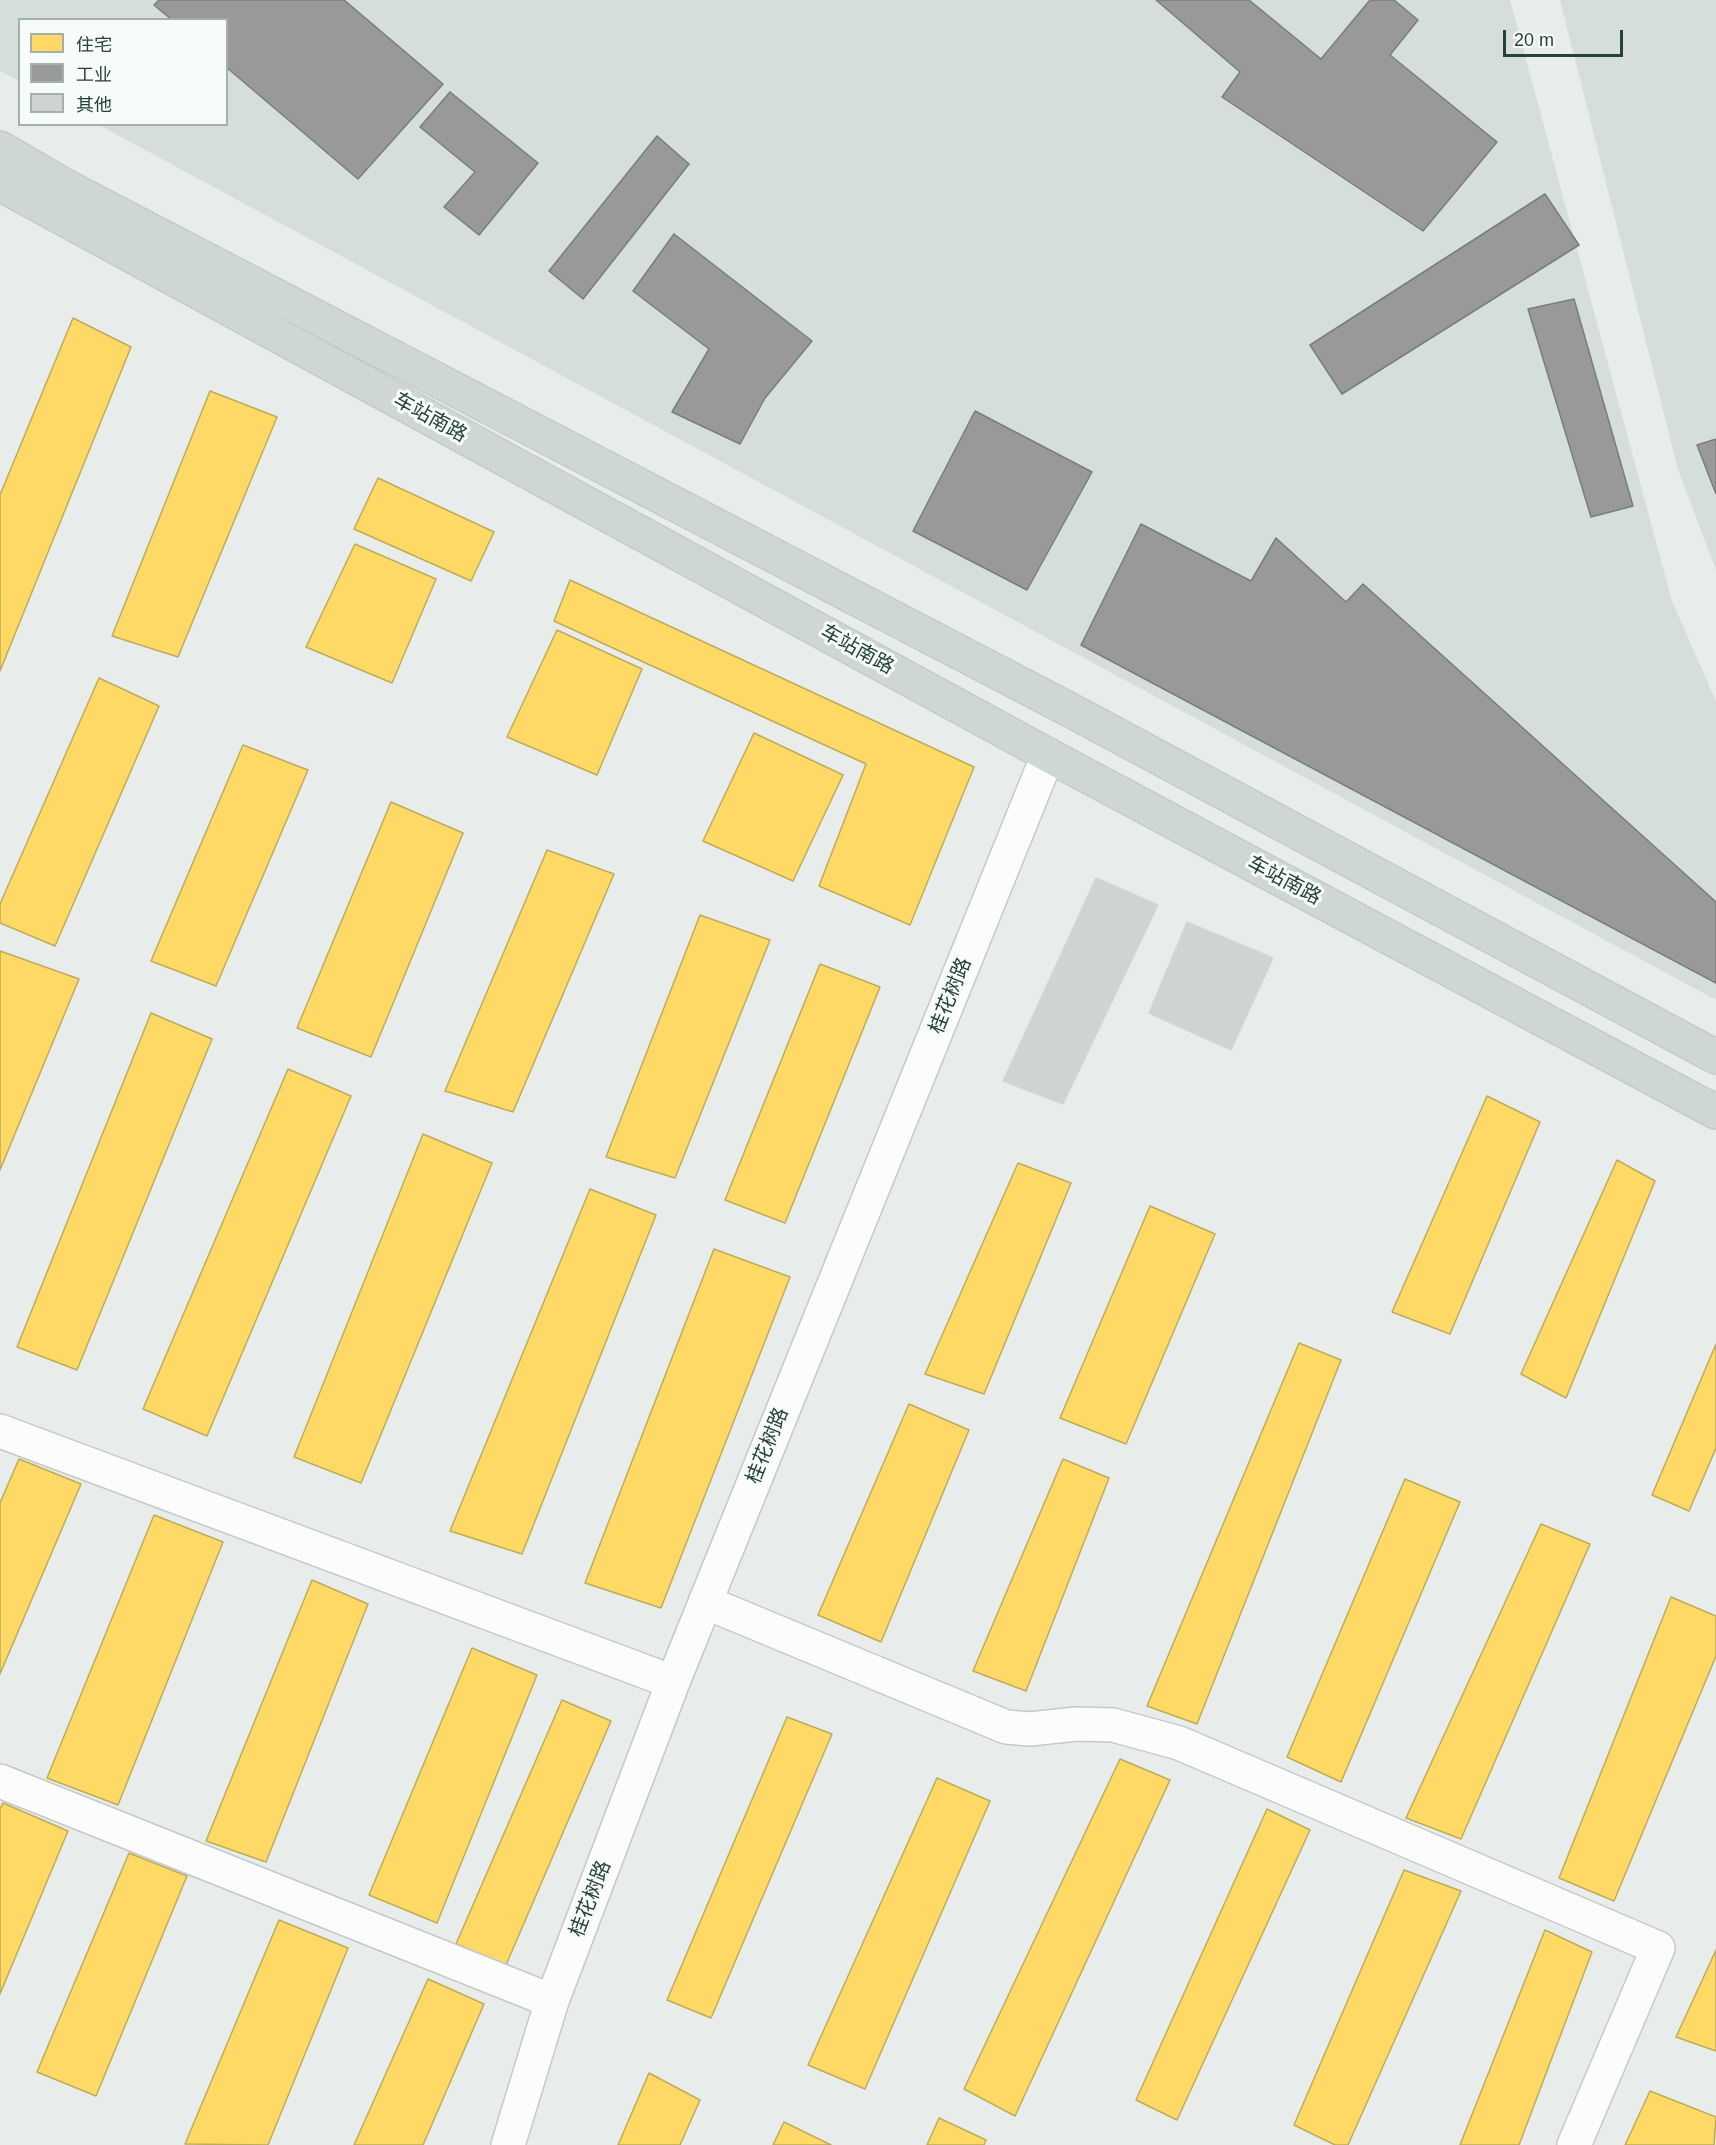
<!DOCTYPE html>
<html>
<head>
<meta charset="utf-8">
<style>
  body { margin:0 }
  #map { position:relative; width:1716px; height:2145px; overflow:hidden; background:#e8edeb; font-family:Helvetica,"Noto Sans SC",sans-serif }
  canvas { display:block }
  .legend { position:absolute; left:18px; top:18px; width:210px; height:108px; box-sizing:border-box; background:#f7fbf9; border:2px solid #a3b1ad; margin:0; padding:8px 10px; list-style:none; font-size:18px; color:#24423a }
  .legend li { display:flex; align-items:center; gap:12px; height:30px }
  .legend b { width:30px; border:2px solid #a3b1ad }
  .scale { position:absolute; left:1503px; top:30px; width:120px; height:27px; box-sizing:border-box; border:3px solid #24423a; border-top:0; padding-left:8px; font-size:18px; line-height:21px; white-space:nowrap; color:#24423a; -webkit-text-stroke:4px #f7fbf9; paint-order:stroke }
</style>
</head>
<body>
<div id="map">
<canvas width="1716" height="2145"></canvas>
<ul class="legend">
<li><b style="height:16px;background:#ffd966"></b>住宅</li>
<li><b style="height:16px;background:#999"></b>工业</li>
<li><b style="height:16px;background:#cfd4d2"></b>其他</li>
</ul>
<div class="scale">20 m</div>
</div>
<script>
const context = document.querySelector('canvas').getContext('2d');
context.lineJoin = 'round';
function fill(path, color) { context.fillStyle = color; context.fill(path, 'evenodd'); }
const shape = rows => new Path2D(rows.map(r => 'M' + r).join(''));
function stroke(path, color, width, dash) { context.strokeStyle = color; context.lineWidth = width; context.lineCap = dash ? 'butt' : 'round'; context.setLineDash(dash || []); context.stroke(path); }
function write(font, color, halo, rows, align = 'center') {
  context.font = font + ' Helvetica,"Noto Sans SC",sans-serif'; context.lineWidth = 6; context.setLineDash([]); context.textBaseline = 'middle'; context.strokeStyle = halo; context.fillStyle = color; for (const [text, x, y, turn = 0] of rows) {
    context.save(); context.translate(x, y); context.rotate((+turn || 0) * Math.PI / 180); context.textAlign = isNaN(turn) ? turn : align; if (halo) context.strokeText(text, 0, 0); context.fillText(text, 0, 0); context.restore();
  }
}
const built = shape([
  [0,0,1510,0,1672,601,1716,701,1716,1000,99,125,226,124,226,20,20,20,19,81,0,71],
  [1560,0,1716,0,1716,570,1678,470]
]);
const homes = shape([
  [73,318,131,347,0,671,0,495,73,318],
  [210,391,277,417,178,657,112,636,210,391],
  [378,478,494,532,471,581,354,529,378,478],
  [355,544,436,579,392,683,306,647,355,544],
  [570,580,974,767,910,925,819,886,866,764,554,621,570,580],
  [557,630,642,669,597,775,507,737,557,630],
  [99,678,159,706,55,946,0,923,0,904,99,678],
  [754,733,843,775,793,881,703,841,754,733],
  [243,745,308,770,216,986,151,961,243,745],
  [391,802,463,833,371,1057,297,1028,391,802],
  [547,850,614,874,513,1112,445,1091,547,850],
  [700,915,770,940,675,1178,606,1157,700,915],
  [0,951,79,979,0,1170,0,951],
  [820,964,880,987,785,1223,725,1200,820,964],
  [151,1013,212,1039,77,1370,17,1347,151,1013],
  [288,1069,351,1096,207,1436,143,1409,288,1069],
  [1487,1096,1540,1122,1450,1334,1392,1312,1487,1096],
  [423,1134,492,1163,361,1483,294,1457,423,1134],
  [1617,1160,1655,1181,1566,1398,1521,1374,1617,1160],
  [1018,1163,1071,1183,984,1394,925,1374,1018,1163],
  [590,1189,656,1215,522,1554,450,1531,590,1189],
  [1150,1206,1215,1234,1126,1444,1060,1418,1150,1206],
  [714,1249,790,1277,661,1608,585,1583,714,1249],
  [1299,1343,1341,1360,1197,1724,1147,1706,1299,1343],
  [1716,1344,1716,1448,1689,1511,1652,1495,1716,1344],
  [909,1404,969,1430,881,1642,818,1615,909,1404],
  [19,1459,81,1484,0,1674,0,1503,19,1459],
  [1063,1459,1109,1478,1026,1691,973,1671,1063,1459],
  [1405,1479,1460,1502,1341,1782,1287,1757,1405,1479],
  [154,1515,223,1542,118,1805,47,1778,154,1515],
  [1541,1524,1590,1544,1461,1839,1406,1818,1541,1524],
  [312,1580,368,1604,266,1862,206,1841,312,1580],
  [1671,1597,1716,1616,1716,1656,1614,1901,1559,1878,1671,1597],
  [472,1648,537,1675,437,1923,369,1895,472,1648],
  [562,1700,611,1721,506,1965,456,1944,562,1700],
  [787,1717,832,1734,711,2018,667,2000,787,1717],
  [1120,1759,1170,1780,1015,2116,964,2089,1120,1759],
  [937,1778,990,1801,865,2089,808,2065,937,1778],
  [3,1803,68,1831,0,1994,0,1809,3,1803],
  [1267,1809,1310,1830,1177,2120,1136,2100,1267,1809],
  [129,1853,187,1876,96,2096,37,2072,129,1853],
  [1404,1870,1461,1891,1348,2145,1335,2145,1294,2125,1404,1870],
  [279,1920,348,1948,268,2145,185,2144,279,1920],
  [1545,1930,1592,1952,1519,2145,1460,2145,1545,1930],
  [1716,1950,1716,2051,1676,2037,1716,1950],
  [428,1979,484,2004,423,2145,354,2145,428,1979],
  [649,2073,700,2100,680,2145,618,2145,649,2073],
  [1650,2091,1716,2117,1714,2145,1625,2145,1650,2091],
  [939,2118,986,2140,984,2145,927,2145,939,2118],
  [784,2122,831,2145,773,2145,784,2122]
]);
const industry = shape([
  [159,0,344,0,443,84,358,179,226,67,226,20,172,20,154,5,159,0],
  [1156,0,1249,0,1321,59,1370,0,1394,0,1418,20,1390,55,1497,142,1423,231,1222,97,1240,72,1156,0],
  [450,92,538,163,479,235,444,207,475,172,420,127,450,92],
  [657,136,689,164,583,299,549,271,657,136],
  [1545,194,1579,245,1342,394,1310,345,1545,194],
  [674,234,812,341,765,398,740,444,672,412,709,349,633,291,674,234],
  [1574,299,1633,506,1591,517,1528,309,1574,299],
  [975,411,1092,472,1027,590,913,531,975,411],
  [1716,439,1716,494,1697,445,1716,439],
  [1141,524,1251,581,1276,538,1346,602,1363,584,1716,902,1716,983,1081,645,1141,524]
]);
const building = shape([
  [1096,878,1158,905,1063,1104,1003,1081,1096,878],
  [1187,922,1273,958,1231,1050,1149,1013,1187,922]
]);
const minor = shape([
  [0,1431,673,1682],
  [705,1602,1006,1727,1030,1729,1076,1724,1113,1725,1179,1743,1658,1948,1574,2145],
  [0,1781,552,2001],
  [508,2145,552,2001,673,1682,1048,755]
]);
const primary = shape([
  [0,148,67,187,1072,711,1716,1057],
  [0,184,1048,755,1716,1112]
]);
const streetNames = [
  ["车站南路",430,418,29],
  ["车站南路",857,650,29],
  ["车站南路",1284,881,28],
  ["桂花树路",951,996,-68],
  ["桂花树路",768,1446,-68],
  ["桂花树路",591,1899,-69]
];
fill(built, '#d6dedb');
fill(homes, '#ffd966');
stroke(homes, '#bdac59', 1.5);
fill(industry, '#999');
stroke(industry, '#767f7c', 1.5);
fill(building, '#cfd4d2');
stroke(building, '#d1d6d4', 1.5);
stroke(minor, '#c5cac8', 36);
stroke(primary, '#c3ccc9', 36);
stroke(minor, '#fcfcfc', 33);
stroke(primary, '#cfd7d5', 33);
write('20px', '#24423a', '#f7fbf9', streetNames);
</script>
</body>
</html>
